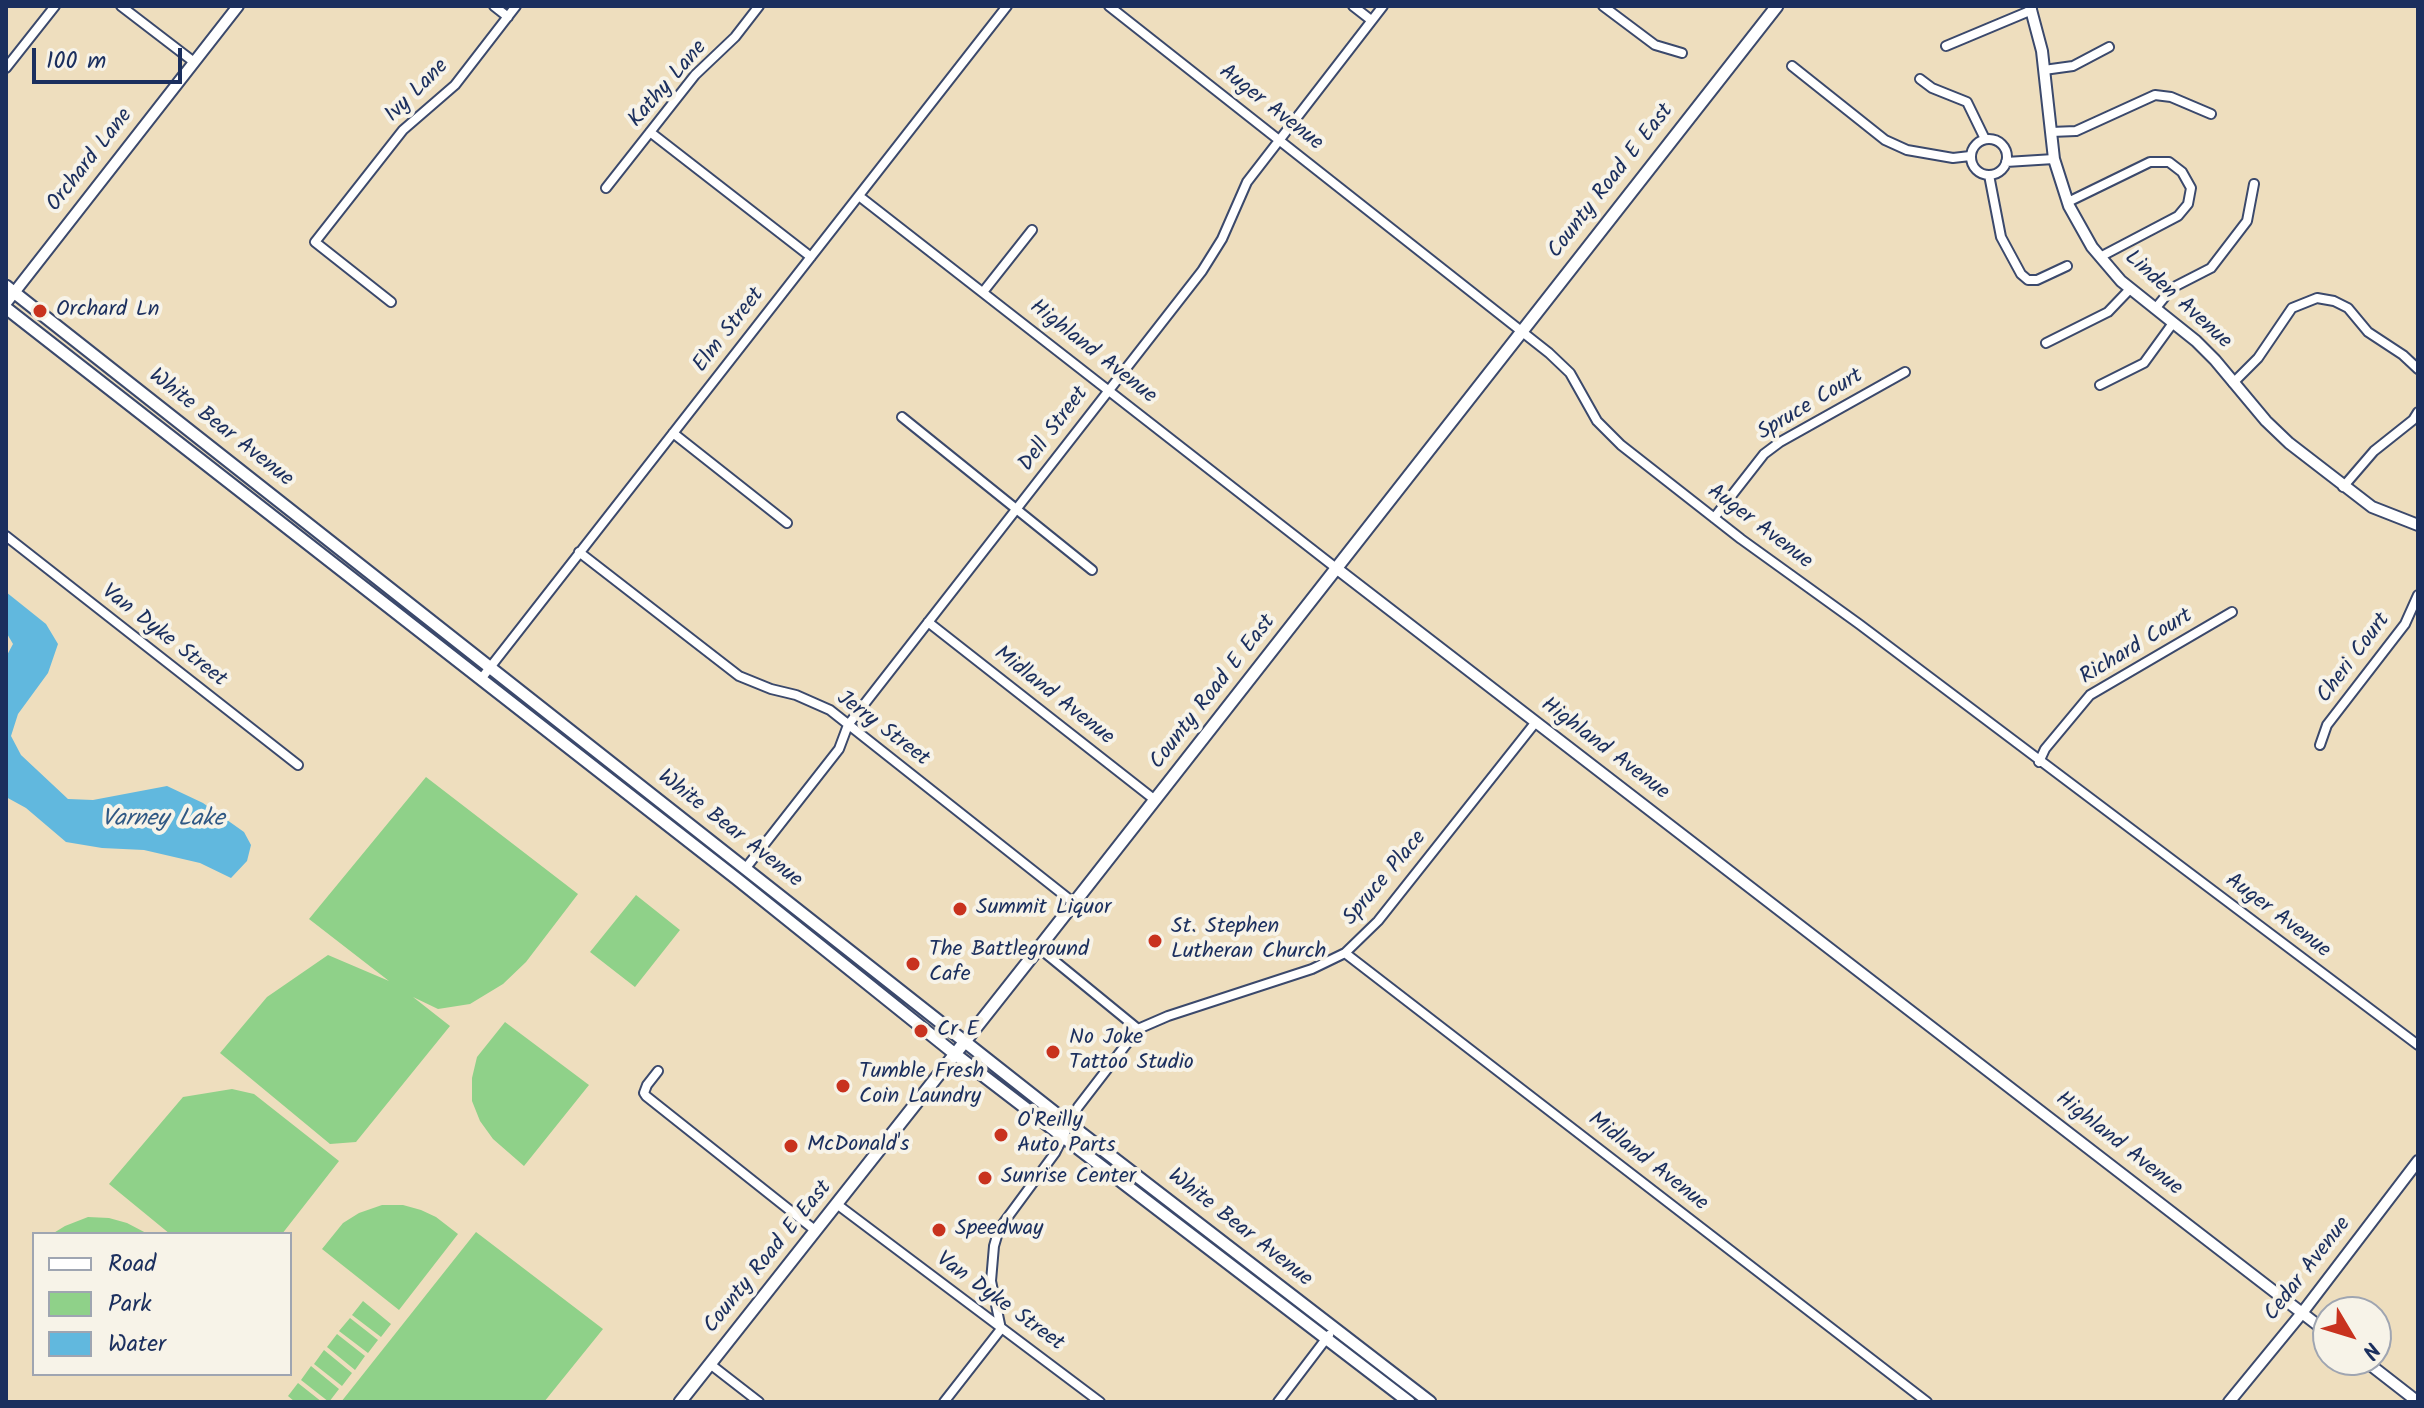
<!DOCTYPE html>
<html>
<head>
<meta charset="utf-8">
<style>
  body { margin:0 }
  #map { position:relative; width:2424px; height:1408px; overflow:hidden; background:#eedebe; font-family:Kalam,sans-serif }
  canvas { display:block }
  .frame { position:absolute; inset:0; border:8px solid #1b2f5e; pointer-events:none }
  .legend { position:absolute; left:32px; top:1232px; width:260px; height:144px; box-sizing:border-box; background:#f7f3e8; border:2px solid #9fa5b1; margin:0; padding:10px 14px; list-style:none; font-size:24px; color:#1b2f5e }
  .legend li { display:flex; align-items:center; gap:16px; height:40px }
  .legend b { width:40px; border:2px solid #9fa5b1 }
  .north { position:absolute; left:2312px; top:1296px; width:80px; height:80px; box-sizing:border-box; background:#f7f3e8; border:2px solid #9fa5b1; border-radius:50%; rotate:128deg; font-size:22px; font-weight:700; line-height:32px; text-align:center; color:#1b2f5e }
  .north::after { content:''; display:block; margin:auto; width:28px; height:36px; background:#c8321e; clip-path:polygon(50% 0,100% 100%,50% 72%,0 100%) }
  .scale { position:absolute; left:32px; top:48px; width:150px; height:36px; box-sizing:border-box; border:4px solid #1b2f5e; border-top:0; padding-left:10px; font-size:24px; line-height:28px; white-space:nowrap; color:#1b2f5e; -webkit-text-stroke:6px #f7f3e8; paint-order:stroke }
</style>
</head>
<body>
<div id="map">
<canvas width="2424" height="1408"></canvas>
<div class="frame"></div>
<ul class="legend">
<li><b style="height:10px;background:#fff"></b>Road</li>
<li><b style="height:22px;background:#8fd189"></b>Park</li>
<li><b style="height:22px;background:#61b8de"></b>Water</li>
</ul>
<div class="north">N</div>
<div class="scale">100 m</div>
</div>
<script>
const context = document.querySelector('canvas').getContext('2d');
context.lineJoin = 'round';
function fill(path, color) { context.fillStyle = color; context.fill(path, 'evenodd'); }
const shape = rows => new Path2D(rows.map(r => 'M' + r).join(''));
function stroke(path, color, width, dash) { context.strokeStyle = color; context.lineWidth = width; context.lineCap = dash ? 'butt' : 'round'; context.setLineDash(dash || []); context.stroke(path); }
function write(font, color, halo, rows, align = 'center') {
  context.font = font + ' Kalam,sans-serif'; context.lineWidth = 8; context.setLineDash([]); context.textBaseline = 'middle'; context.strokeStyle = halo; context.fillStyle = color; for (const [text, x, y, turn = 0] of rows) {
    context.save(); context.translate(x, y); context.rotate((+turn || 0) * Math.PI / 180); context.textAlign = isNaN(turn) ? turn : align; if (halo) context.strokeText(text, 0, 0); context.fillText(text, 0, 0); context.restore();
  }
}
const green = shape([
  [426,777,578,894,526,962,503,984,470,1004,438,1009,413,997,450,1026,356,1142,330,1144,220,1053,267,997,328,955,389,981,309,919],
  [636,895,680,930,635,987,590,952],
  [505,1022,589,1085,524,1166,493,1139,480,1121,472,1101,472,1078,477,1057],
  [232,1089,254,1094,339,1161,282,1234,170,1234,109,1184,183,1097],
  [382,1205,403,1205,421,1210,436,1217,458,1234,399,1310,322,1249,343,1223,359,1213],
  [88,1217,109,1218,127,1223,148,1234,52,1234,65,1226],
  [476,1232,603,1329,544,1402,341,1402],
  [363,1301,391,1324,381,1337,352,1315],
  [350,1318,378,1340,368,1353,339,1331],
  [337,1334,365,1356,355,1370,327,1347],
  [324,1350,352,1373,342,1386,314,1364],
  [311,1366,339,1389,329,1402,301,1380],
  [298,1383,322,1402,295,1402,288,1396]
]);
const water = shape([
  [6,592,46,624,58,644,48,673,18,714,11,736,21,755,68,799,93,800,167,786,203,803,244,832,251,845,247,861,231,878,200,863,144,850,102,848,66,842,26,808,6,797,6,657,13,644,6,632]
]);
const minor = shape([
  [121,6,194,62],
  [494,6,508,17],
  [1109,6,1549,353,1570,373,1597,421,1621,445,1741,539,1859,624,2418,1045],
  [1353,6,1371,20],
  [1603,6,1655,45,1682,53],
  [1946,46,2032,10],
  [1792,66,1885,140,1907,150,1953,158,1970,156],
  [6,68,55,6],
  [2044,70,2073,66,2109,47],
  [1920,79,1932,88,1967,102,1985,139],
  [650,132,811,257],
  [2051,132,2076,131,2155,95,2171,97,2211,114],
  '1971 157a18 18 0 1 1 36 0a18 18 0 1 1-36 0Z',
  [2006,162,2054,159],
  [1989,175,2001,237,2021,274,2028,280,2037,280,2067,266],
  [606,188,695,75,735,37,759,6],
  [859,196,1336,568],
  [2068,202,2150,162,2169,162,2182,172,2191,188,2188,204,2178,216,2100,257],
  [983,292,1032,230],
  [391,302,315,242,403,130,455,85,516,6],
  [2155,309,2172,288,2211,268,2247,221,2254,184],
  [2046,343,2108,312,2130,289],
  [2233,383,2258,358,2292,308,2317,298,2334,301,2348,308,2368,332,2403,355,2418,369],
  [2100,385,2144,363,2173,323],
  [902,417,1092,570],
  [673,433,787,523],
  [2343,487,2374,451,2413,420,2418,412],
  [1714,518,1764,454,1780,442,1905,372],
  [6,536,298,765],
  [579,552,739,676,771,689,796,695,830,710,1074,903],
  [928,622,1155,800],
  [481,679,1007,6],
  [2320,745,2327,725,2405,624,2418,595],
  [2039,762,2045,749,2090,695,2232,612],
  [745,869,839,749,848,725,1202,271,1222,239,1247,182,1383,6],
  [1039,948,1138,1029],
  [1345,953,1927,1402],
  [658,1071,647,1085,644,1093,646,1096,816,1231],
  [838,1205,1100,1402],
  [710,1364,759,1402],
  [944,1402,1001,1329,991,1281,994,1246,999,1229,1055,1153,1078,1107,1138,1029,1168,1016,1312,969,1345,953,1378,921,1535,723],
  [1278,1402,1329,1335]
]);
const tertiary = shape([
  [2030,6,2042,51,2054,159,2069,206,2092,247,2121,281,2196,341,2215,360,2266,421,2289,443,2372,507,2418,525],
  [6,303,238,6],
  [1336,568,2328,1333],
  [2364,1360,2418,1402],
  [2229,1402,2302,1313,2418,1161]
]);
const secondary = shape([
  [6,286,1068,1123,1430,1402],
  [6,308,737,879,955,1054,1409,1402],
  [680,1402,1038,949,1777,6]
]);
const markers = [
  [40,311,8,"#c8321e"],
  [960,909,8,"#c8321e"],
  [1155,941,8,"#c8321e"],
  [913,964,8,"#c8321e"],
  [921,1031,8,"#c8321e"],
  [1053,1052,8,"#c8321e"],
  [843,1086,8,"#c8321e"],
  [1001,1135,8,"#c8321e"],
  [791,1146,8,"#c8321e"],
  [985,1178,8,"#c8321e"],
  [939,1230,8,"#c8321e"]
];
const streetNames = [
  ["Kathy Lane",669,85,-49],
  ["Ivy Lane",418,92,-45],
  ["Auger Avenue",1270,109,38],
  ["Orchard Lane",91,161,-52],
  ["County Road E East",1612,182,-52],
  ["Linden Avenue",2177,301,42],
  ["Elm Street",730,331,-52],
  ["Highland Avenue",1092,353,38],
  ["Spruce Court",1811,406,-31],
  ["White Bear Avenue",220,429,38],
  ["Dell Street",1055,430,-53],
  ["Auger Avenue",1759,528,37],
  ["Van Dyke Street",163,637,38],
  ["Richard Court",2137,648,-31],
  ["Cheri Court",2355,659,-53],
  ["County Road E East",1214,693,-52],
  ["Midland Avenue",1053,697,38],
  ["Jerry Street",882,730,37],
  ["Highland Avenue",1604,750,37],
  ["White Bear Avenue",729,830,38],
  ["Spruce Place",1386,879,-50],
  ["Auger Avenue",2277,917,37],
  ["Highland Avenue",2118,1145,38],
  ["Midland Avenue",1647,1163,38],
  ["White Bear Avenue",1239,1229,38],
  ["County Road E East",769,1258,-51],
  ["Cedar Avenue",2309,1270,-52],
  ["Van Dyke Street",999,1303,36]
];
const poiNames = [
  ["Orchard Ln",56,311],
  ["Summit Liquor",976,909],
  ["St. Stephen",1171,928],
  ["Lutheran Church",1171,953],
  ["The Battleground",929,951],
  ["Cafe",929,976],
  ["Cr E",937,1031],
  ["No Joke",1069,1039],
  ["Tattoo Studio",1069,1064],
  ["Tumble Fresh",859,1073],
  ["Coin Laundry",859,1098],
  ["O'Reilly",1017,1122],
  ["Auto Parts",1017,1147],
  ["McDonald's",807,1146],
  ["Sunrise Center",1001,1178],
  ["Speedway",955,1230]
];
const waterNames = [
  ["Varney Lake",163,821]
];
fill(green, '#8fd189');
fill(water, '#61b8de');
stroke(minor, '#3b496c', 12);
stroke(tertiary, '#3b496c', 14);
stroke(secondary, '#3b496c', 15);
stroke(minor, '#fff', 8);
stroke(tertiary, '#fff', 10);
stroke(secondary, '#fff', 11);
for (const [x, y, r, color] of markers) { const dot = new Path2D(); dot.arc(x, y, r, 0, 2 * Math.PI); context.fillStyle = color; context.fill(dot); stroke(dot, '#f7f3e8', 3); }
write('22px', '#1b2f5e', '#f7f3e8', streetNames);
write('22px', '#1b2f5e', '#f7f3e8', poiNames, 'left');
write('italic 24px', '#305884', '#f7f3e8', waterNames);
</script>
</body>
</html>
